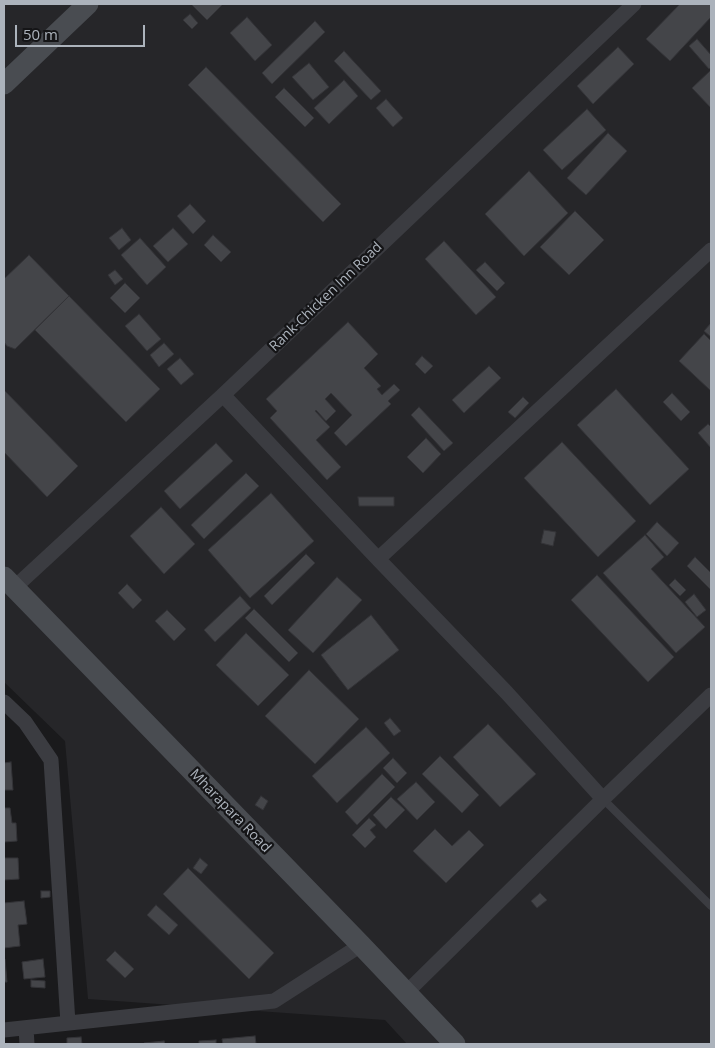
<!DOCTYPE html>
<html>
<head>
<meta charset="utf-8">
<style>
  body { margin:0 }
  #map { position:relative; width:715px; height:1048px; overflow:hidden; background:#1a1a1c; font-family:"Open Sans",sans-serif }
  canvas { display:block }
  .frame { position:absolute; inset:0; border:5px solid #acb3bc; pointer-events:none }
  .scale { position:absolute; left:15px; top:25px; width:130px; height:22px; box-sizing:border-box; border:2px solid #acb3bc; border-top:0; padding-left:6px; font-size:15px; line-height:18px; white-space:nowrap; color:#acb3bc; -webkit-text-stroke:4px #151517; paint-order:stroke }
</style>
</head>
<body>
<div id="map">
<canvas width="715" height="1048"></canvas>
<div class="frame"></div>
<div class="scale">50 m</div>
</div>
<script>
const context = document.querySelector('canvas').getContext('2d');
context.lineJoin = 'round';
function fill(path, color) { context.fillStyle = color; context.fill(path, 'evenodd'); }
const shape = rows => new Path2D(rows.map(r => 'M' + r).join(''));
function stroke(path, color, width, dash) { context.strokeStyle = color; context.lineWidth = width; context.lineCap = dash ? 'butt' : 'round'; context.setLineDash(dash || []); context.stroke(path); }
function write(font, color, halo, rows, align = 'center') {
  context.font = font + ' "Open Sans",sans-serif'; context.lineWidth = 4.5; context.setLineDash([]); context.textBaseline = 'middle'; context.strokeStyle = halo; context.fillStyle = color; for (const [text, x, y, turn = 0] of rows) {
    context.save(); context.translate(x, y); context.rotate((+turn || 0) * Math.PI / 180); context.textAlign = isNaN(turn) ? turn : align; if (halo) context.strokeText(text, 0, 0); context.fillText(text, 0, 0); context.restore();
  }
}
const built = shape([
  [4,4,711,4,711,1044,407,1044,385,1020,88,999,65,741,4,682]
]);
const building = shape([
  [191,4,223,4,207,20,191,4],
  [680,4,711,4,711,17,670,61,646,39,680,4],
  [190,14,198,23,192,29,183,20,190,14],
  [247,17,272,45,255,61,230,33,247,17],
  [315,21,325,32,272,84,262,73,315,21],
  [697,39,711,55,711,67,709,69,689,46,697,39],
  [618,47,634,64,593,104,577,86,618,47],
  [344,51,381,91,371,100,334,61,344,51],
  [309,63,329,87,313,100,292,77,309,63],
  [206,67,341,204,323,222,188,85,206,67],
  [711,70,711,108,692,88,711,70],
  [344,80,358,96,329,124,314,108,344,80],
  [284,88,314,118,305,127,275,97,284,88],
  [386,99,403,118,393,127,376,108,386,99],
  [587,109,606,130,562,170,543,150,587,109],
  [608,133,627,151,586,195,567,178,608,133],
  [529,171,568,213,524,256,485,214,529,171],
  [190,204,206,221,193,234,177,216,190,204],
  [575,211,604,240,569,275,540,247,575,211],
  [122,228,131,240,119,250,109,238,122,228],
  [173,228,188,244,168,262,153,246,173,228],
  [213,235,231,252,221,262,204,245,213,235],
  [140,238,166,267,147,285,121,255,140,238],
  [444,241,496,297,476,315,425,259,444,241],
  [29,255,69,296,15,349,7,346,4,342,4,279,29,255],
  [485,262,505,283,497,291,476,270,485,262],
  [115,270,123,279,115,285,108,275,115,270],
  [125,283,140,298,125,313,110,298,125,283],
  [69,296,160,389,126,422,35,330,69,296],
  [139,314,161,339,147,351,125,326,139,314],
  [348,322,378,354,364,368,381,386,377,389,382,395,394,384,400,390,388,401,391,404,346,446,334,433,352,415,331,393,325,399,336,411,326,421,316,410,315,411,330,427,316,440,341,467,327,480,270,418,277,411,266,399,348,322],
  [711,323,711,337,704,331,711,323],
  [704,334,711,341,711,391,679,361,704,334],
  [164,343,174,354,159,367,150,355,164,343],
  [422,356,433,366,425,374,415,364,422,356],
  [180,358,194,374,181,385,167,369,180,358],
  [489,366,501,378,464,413,452,400,489,366],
  [616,389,689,469,650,505,577,425,616,389],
  [4,390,78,466,47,497,4,452,4,390],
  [672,393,690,412,681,421,663,402,672,393],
  [523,397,529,403,515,418,508,412,523,397],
  [419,407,453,443,444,451,411,415,419,407],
  [708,424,711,427,711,448,698,433,708,424],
  [426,438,441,454,423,473,407,457,426,438],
  [562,442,636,521,598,557,524,478,562,442],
  [216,443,233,461,180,509,164,491,216,443],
  [246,473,259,486,204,539,191,525,246,473],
  [271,493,314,541,250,598,208,550,271,493],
  [358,497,394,497,394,506,359,506,358,497],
  [161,507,195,544,164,574,130,536,161,507],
  [657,522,679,543,667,556,646,534,657,522],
  [544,530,556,532,553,546,541,543,544,530],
  [645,535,664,557,651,569,705,627,676,653,603,573,645,535],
  [306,554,315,563,272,605,264,596,306,554],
  [695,557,711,573,711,590,687,566,695,557],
  [597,575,674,657,648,682,571,600,597,575],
  [337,577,362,600,313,653,288,630,337,577],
  [675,579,686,590,680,596,669,585,675,579],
  [127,584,142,600,133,609,118,593,127,584],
  [694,594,706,610,697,617,685,602,694,594],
  [240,596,251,608,215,642,204,630,240,596],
  [254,609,298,653,289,662,245,618,254,609],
  [167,610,186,629,174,641,155,621,167,610],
  [371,615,399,650,348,690,321,655,371,615],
  [246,633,289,675,258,706,216,665,246,633],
  [309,670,359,719,315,764,265,716,309,670],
  [390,718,401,731,394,736,384,723,390,718],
  [488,724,536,774,500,807,453,757,488,724],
  [366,727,390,753,337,803,312,776,366,727],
  [440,756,479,795,462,813,422,774,440,756],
  [393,758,407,773,397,783,383,768,393,758],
  [11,762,13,790,4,790,4,763,11,762],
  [382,774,395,787,357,825,345,812,382,774],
  [416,782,435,802,417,820,397,799,416,782],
  [261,796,268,801,263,810,255,805,261,796],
  [391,797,405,810,386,829,373,815,391,797],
  [4,808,10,808,12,823,16,823,17,841,4,842,4,808],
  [369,818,376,825,370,830,376,837,365,848,352,835,369,818],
  [435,829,452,846,469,830,484,845,446,883,413,851,435,829],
  [4,858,18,858,19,879,4,880,4,858],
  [200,858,208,865,201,874,193,868,200,858],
  [188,868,274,953,249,979,163,894,188,868],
  [41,891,50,891,50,897,41,898,41,891],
  [540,893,547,900,537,908,531,901,540,893],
  [24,901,27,924,18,925,20,946,4,948,4,903,24,901],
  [156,905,178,925,169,935,147,915,156,905],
  [115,951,134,969,125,978,106,960,115,951],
  [4,959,5,959,7,982,4,982,4,959],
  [43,959,45,977,24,979,22,962,43,959],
  [31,980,45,981,45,988,31,987,31,980],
  [255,1036,256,1044,223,1044,222,1039,255,1036],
  [81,1037,82,1044,67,1044,67,1038,81,1037],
  [216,1040,216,1044,199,1044,199,1041,216,1040],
  [164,1041,165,1044,144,1044,144,1043,164,1041]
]);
const lane = shape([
  [603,799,711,906]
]);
const street = shape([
  [223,395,378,559,507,693,603,799],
  [378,559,711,250],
  [14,588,223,395,634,4],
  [4,702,25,722,51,760,68,1023],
  [406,993,603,799,711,695],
  [26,1028,27,1044],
  [4,1030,274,1001,361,945]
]);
const secondary = shape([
  [4,84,88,4],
  [4,577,361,945,455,1044]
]);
const streetNames = [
  ["Rank-Chicken Inn Road",326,297,-44],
  ["Mharapara Road",230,811,46]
];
fill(built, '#262629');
fill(building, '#444549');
stroke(building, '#343438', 1);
stroke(lane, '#3b3c41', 8);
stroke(street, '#3b3c41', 15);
stroke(secondary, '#494c51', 21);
write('14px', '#acb3bc', '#151517', streetNames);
</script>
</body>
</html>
